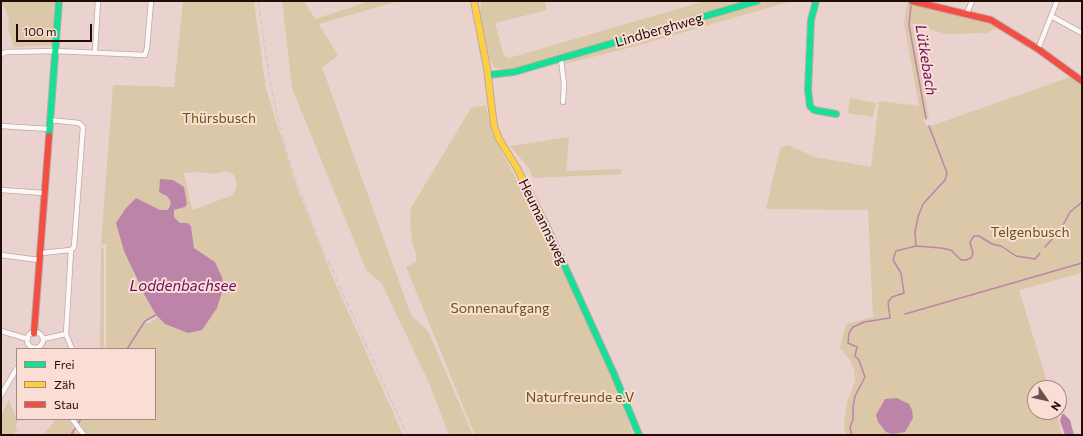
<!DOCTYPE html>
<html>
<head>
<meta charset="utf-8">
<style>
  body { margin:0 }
  #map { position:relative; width:1083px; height:436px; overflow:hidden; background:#ead3ce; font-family:Commissioner,sans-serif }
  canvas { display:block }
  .frame { position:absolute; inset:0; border:2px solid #230b06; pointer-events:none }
  .legend { position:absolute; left:16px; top:348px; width:140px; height:72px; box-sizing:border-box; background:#faddd5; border:1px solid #a48982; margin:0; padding:5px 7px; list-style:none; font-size:12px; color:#230b06 }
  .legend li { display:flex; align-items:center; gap:8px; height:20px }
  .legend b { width:20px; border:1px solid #a48982 }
  .north { position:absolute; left:1027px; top:380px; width:40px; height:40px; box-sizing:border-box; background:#faddd5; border:1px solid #a48982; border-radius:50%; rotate:124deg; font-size:11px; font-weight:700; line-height:16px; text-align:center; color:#230b06 }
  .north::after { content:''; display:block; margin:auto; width:14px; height:18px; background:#69514c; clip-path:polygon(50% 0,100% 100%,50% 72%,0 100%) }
  .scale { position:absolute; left:16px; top:24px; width:76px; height:18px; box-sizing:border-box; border:2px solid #230b06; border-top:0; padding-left:5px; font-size:12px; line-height:14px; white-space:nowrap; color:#230b06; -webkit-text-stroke:3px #faddd5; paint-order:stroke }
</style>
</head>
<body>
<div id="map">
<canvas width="1083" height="436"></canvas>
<div class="frame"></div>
<ul class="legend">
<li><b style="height:5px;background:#16e098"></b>Frei</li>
<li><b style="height:5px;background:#ffcf43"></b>Zäh</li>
<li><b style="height:5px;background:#f24e42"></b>Stau</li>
</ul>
<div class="north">N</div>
<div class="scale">100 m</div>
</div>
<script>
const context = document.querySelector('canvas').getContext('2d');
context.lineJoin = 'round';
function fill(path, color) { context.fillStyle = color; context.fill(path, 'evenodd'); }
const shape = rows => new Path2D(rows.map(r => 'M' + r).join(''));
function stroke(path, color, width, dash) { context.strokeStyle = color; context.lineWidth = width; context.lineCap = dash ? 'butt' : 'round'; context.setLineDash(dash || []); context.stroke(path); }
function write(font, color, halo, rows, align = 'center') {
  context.font = font + ' Commissioner,sans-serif'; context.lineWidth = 4; context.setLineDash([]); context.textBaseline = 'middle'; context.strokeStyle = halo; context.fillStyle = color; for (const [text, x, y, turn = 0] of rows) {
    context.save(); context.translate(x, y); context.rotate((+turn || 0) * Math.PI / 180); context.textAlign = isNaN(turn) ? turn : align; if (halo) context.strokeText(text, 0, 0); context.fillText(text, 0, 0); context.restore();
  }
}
const green = shape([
  [1,1,55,1,53,45,14,47,8,29,9,18],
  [183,1,254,1,266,89,297,188,330,271,403,435,88,435,76,419,155,419,155,349,106,349,106,246,109,244,101,245,113,85,174,87],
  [226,171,234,175,237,186,233,195,192,210,184,173,196,172,215,174],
  [167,196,185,207,174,210,174,217,180,223,188,223,193,236,192,242,194,248,215,262,222,277,165,324,158,317,148,324,144,320,156,315,133,273,136,198,160,210,167,210,171,202],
  [282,1,304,1,315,19,370,1,399,1,319,24,338,56,322,67,411,315,428,331,473,435,449,435,429,383,382,284,366,270,292,88],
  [483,1,545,1,547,10,495,23,504,56,509,58,705,1,743,1,520,67,503,70,493,67,489,57,480,14,481,2],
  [769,1,792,1,636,46,561,65,574,58],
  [907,3,969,15,991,24,996,29,987,33,945,34,912,23,929,119,923,118,926,126,931,126,1070,77,1082,86,1082,273,1019,290,1049,388,1035,388,1035,412,1056,412,1062,435,846,435,844,426,847,402,855,381,854,370,850,360,840,348,846,324,873,317,868,210,766,209,780,148,788,145,815,157,871,167,879,101,919,106,904,24],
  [850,98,876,103,873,117,848,113],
  [486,105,491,132,546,235,618,389,633,435,475,435,406,267,416,262,416,254,412,242,410,225,411,208,471,108],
  [569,137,566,171,622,169,621,174,533,178,528,167,510,146],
  [101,247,104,249,104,349,100,349],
  [9,400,18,422,15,426,18,430,12,435,1,435,1,415],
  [56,419,68,419,78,435,43,435]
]);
const water = shape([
  [160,179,173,180,184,187,187,204,185,207,174,210,174,217,180,223,188,223,191,226,194,248,215,262,222,277,224,286,217,308,202,330,188,333,165,324,156,315,144,294,124,251,116,223,126,208,136,198,160,210,167,210,169,208,171,202,167,196,159,192],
  [897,398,909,404,912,410,913,418,905,432,892,434,886,432,878,422,876,415,885,399],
  [1062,414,1064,414,1070,420,1074,435,1065,435,1060,421]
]);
const stream = shape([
  [911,5,909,25,926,119],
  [916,246,915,232,918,217,923,204,945,180,947,173,929,126],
  [1045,247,1061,229,1070,212,1082,202],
  [905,314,1082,263],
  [127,349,145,321,156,315],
  [78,424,81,419],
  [71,435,76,427],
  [852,435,850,428,853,419,853,407,855,396,865,377,859,360,855,356,857,347,848,343,849,333,853,327,864,322,890,318,888,302,892,297,904,293,901,273,893,260,896,251,916,246,941,248,951,250,961,260,966,260,971,258,973,254,970,242,974,236,979,236,992,244,1001,246,1016,256,1035,259,1040,253]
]);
const street = shape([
  [967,13,972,1],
  [1051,16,1082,33],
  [1038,49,1057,1],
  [95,52,98,1],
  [1,54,7,52,56,51,145,55,147,48,151,1],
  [561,59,564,84,563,102],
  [1,126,49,129],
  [1,190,44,193],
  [41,253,71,250,74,247,83,127,79,123,50,120],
  [1,255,39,260],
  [1,331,28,339],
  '27 340a8 8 0 1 1 16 0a8 8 0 1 1-16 0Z',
  [66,334,72,349],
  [43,339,66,334,71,250],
  [1,395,17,368],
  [72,419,84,435]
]);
const fast = shape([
  [816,1,811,20,808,90,810,106,814,110,836,114],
  [488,75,514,72,757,1],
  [49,136,59,1],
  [545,223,614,374,639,435]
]);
const slow = shape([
  [474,1,487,68,494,126,499,139,517,168,545,223]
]);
const jam = shape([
  [912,1,991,20,1038,49,1082,81],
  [34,333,49,136]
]);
const rail = shape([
  [258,1,271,87,283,140,297,184,319,241,407,435]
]);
const streetNames = [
  ["Lindberghweg",659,30,-16],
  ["Heumannsweg",543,222,64]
];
const parkNames = [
  ["Thürsbusch",219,118],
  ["Telgenbusch",1030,232],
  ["Sonnenaufgang",500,308],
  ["Naturfreunde e.V",580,397]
];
const waterNames = [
  ["Lütkebach",926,60,81],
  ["Loddenbachsee",183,286]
];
fill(green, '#dbc8a8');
fill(water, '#bd84aa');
stroke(stream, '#bd84aa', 1.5);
stroke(street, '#bea8a2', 6);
stroke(fast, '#bea8a2', 8);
stroke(slow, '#bea8a2', 8);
stroke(jam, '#bea8a2', 8);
stroke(street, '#fcf8f8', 4.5);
stroke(fast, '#16e098', 6);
stroke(slow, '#ffcf43', 6);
stroke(jam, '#f24e42', 6);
stroke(rail, '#d0cac8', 1.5, [6, 3]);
write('14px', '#230b06', '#faddd5', streetNames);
write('14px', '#68570b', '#faddd5', parkNames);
write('italic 15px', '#680c5b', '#faddd5', waterNames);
</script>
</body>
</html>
